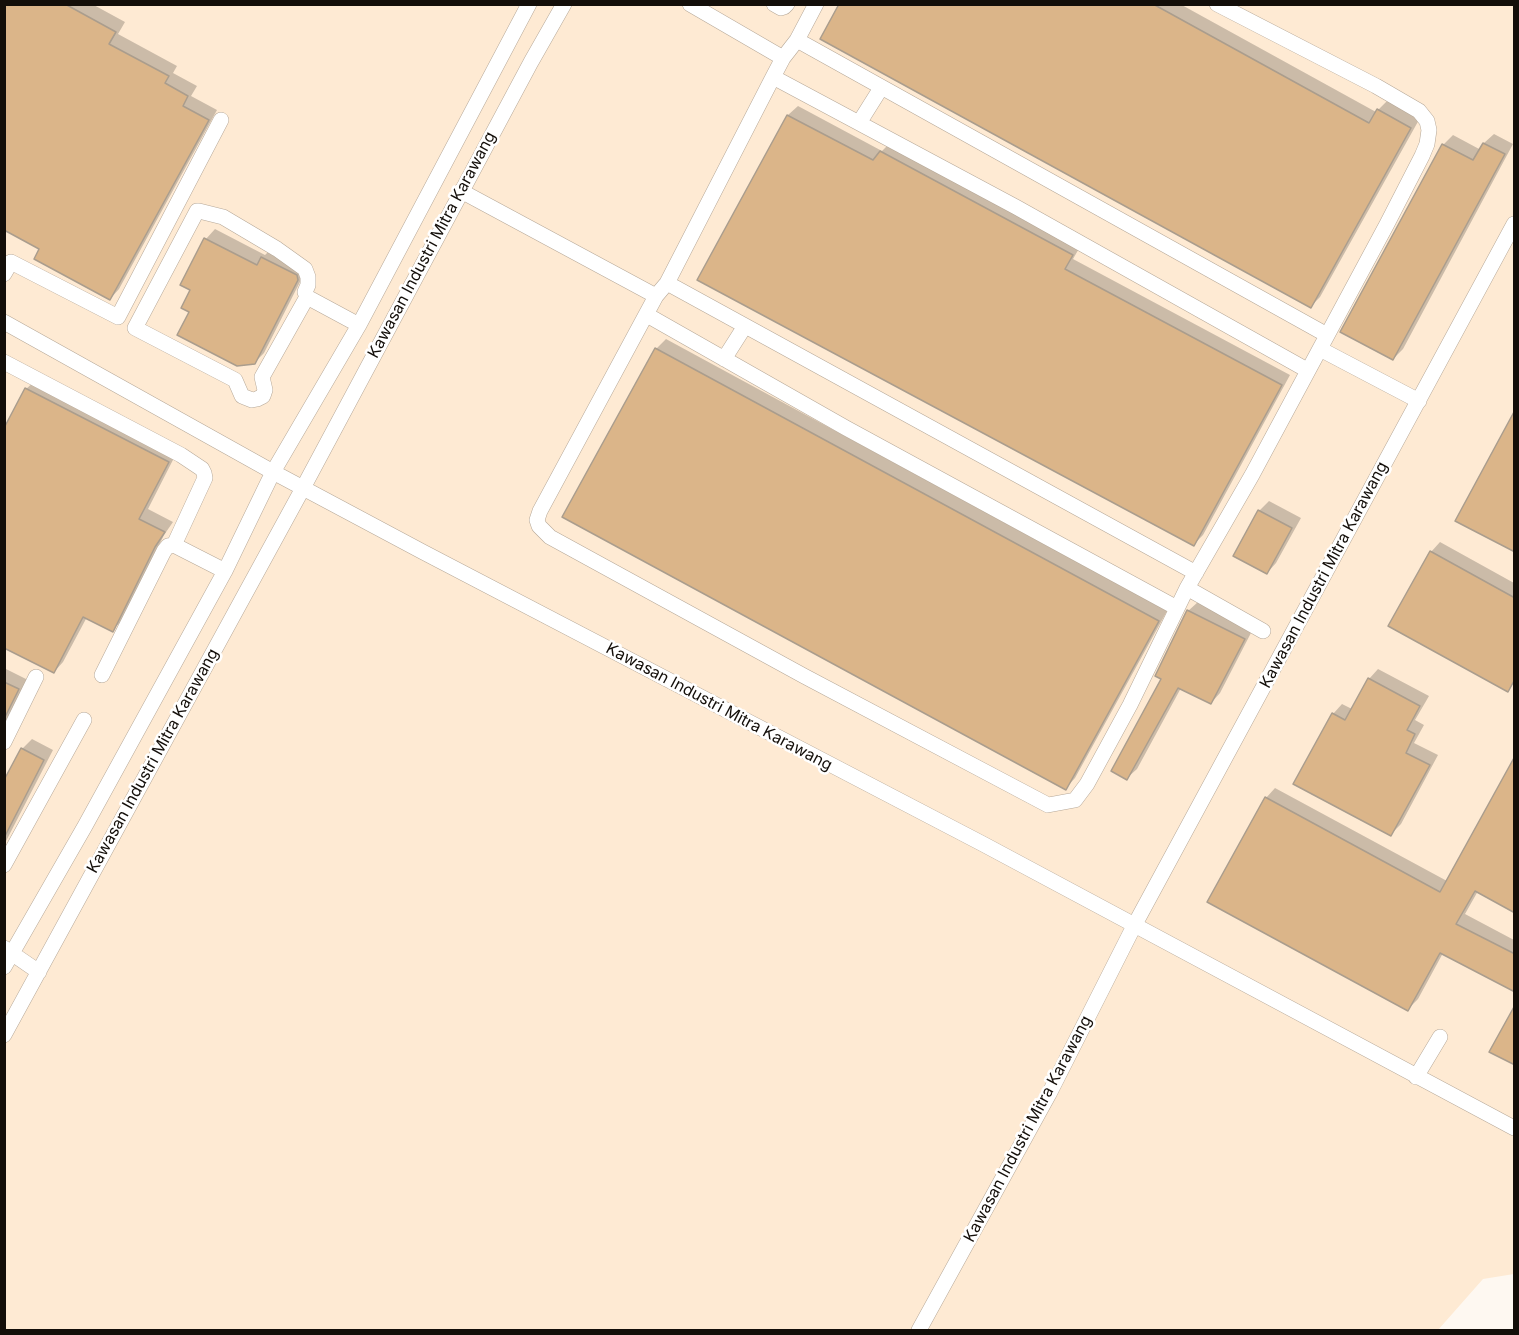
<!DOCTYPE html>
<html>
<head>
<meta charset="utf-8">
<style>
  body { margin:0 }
  #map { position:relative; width:1519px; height:1335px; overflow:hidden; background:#fef8f1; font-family:Inter,sans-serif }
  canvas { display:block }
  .frame { position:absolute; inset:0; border:6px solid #130e09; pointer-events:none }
</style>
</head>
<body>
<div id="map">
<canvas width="1519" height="1335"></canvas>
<div class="frame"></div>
</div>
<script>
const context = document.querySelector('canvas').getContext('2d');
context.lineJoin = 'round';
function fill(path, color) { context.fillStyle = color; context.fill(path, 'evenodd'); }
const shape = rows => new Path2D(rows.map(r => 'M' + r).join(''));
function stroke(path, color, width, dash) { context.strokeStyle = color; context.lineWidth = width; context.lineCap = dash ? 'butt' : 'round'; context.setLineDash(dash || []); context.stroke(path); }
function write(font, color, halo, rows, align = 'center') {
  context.font = font + ' Inter,sans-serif'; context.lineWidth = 5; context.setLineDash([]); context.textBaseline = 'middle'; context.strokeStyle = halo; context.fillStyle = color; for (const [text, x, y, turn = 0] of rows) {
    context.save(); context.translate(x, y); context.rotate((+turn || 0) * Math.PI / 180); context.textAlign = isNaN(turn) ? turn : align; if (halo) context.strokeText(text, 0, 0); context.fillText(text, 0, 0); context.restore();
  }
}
const built = shape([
  [5,5,1514,5,1514,1274,1483,1279,1438,1330,5,1330]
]);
const shadow = shape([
  [4,4,92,4,125,22,118,34,177,66,173,73,197,86,191,96,217,110,119,289,110,299,41,249],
  [841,4,1180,4,1376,112,1388,100,1420,118,1320,297,1311,306],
  [798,106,882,151,890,143,1081,245,1073,259,1290,375,1203,535,1194,544,699,280,788,115],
  [1494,134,1513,144,1403,349,1393,359,1443,145,1453,135,1481,150,1484,143],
  [215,229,265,255,272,248,307,268,264,353,254,363,191,312,192,289,206,239],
  [666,339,1167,611,1075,778,1066,788,656,349],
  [36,380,177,452,148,509,173,522,164,535,122,621,112,630,87,617,63,662,54,672,26,389],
  [1269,501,1301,518,1276,563,1267,573,1259,511],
  [1440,542,1514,583,1514,683,1507,690,1431,552],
  [1198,602,1253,629,1220,693,1211,703,1181,688,1137,769,1127,778,1188,611],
  [4,668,28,680,4,726],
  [1378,669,1429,696,1415,720,1424,725,1414,743,1438,755,1401,824,1391,834,1333,714,1342,704,1352,709,1369,679],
  [32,739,53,750,4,845,4,783,22,749],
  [1275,788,1447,881,1478,891,1465,914,1514,940,1514,991,1443,953,1418,999,1408,1009,1266,798]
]);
const building = shape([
  [4,4,65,4,116,32,109,44,169,76,165,83,188,96,183,106,209,120,110,300,34,259,39,249,4,230,4,4],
  [839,4,1153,4,1369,123,1377,109,1411,128,1311,308,820,39,839,4],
  [787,115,873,160,880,151,1073,255,1065,269,1282,385,1194,546,697,280,787,115],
  [1483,143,1505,154,1393,360,1340,332,1442,144,1473,160,1483,143],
  [204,238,257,265,261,257,297,275,298,280,255,364,237,366,177,335,189,312,181,308,190,290,180,285,204,238],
  [655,348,1159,621,1066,790,562,517,655,348],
  [25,388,169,462,139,519,165,532,155,547,113,632,83,617,54,673,4,648,4,428,25,388],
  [1515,410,1515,552,1455,521,1515,410],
  [1258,510,1292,528,1267,574,1233,556,1258,510],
  [1430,551,1515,598,1515,679,1508,692,1388,626,1430,551],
  [1187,610,1245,639,1211,704,1178,688,1127,780,1111,771,1161,679,1155,676,1187,610],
  [1368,678,1420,706,1407,730,1415,734,1406,753,1430,765,1391,836,1293,784,1332,713,1345,720,1368,678],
  [4,682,19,689,4,719,4,682],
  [21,748,44,760,4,838,4,780,21,748],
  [1515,756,1515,913,1475,891,1456,924,1515,954,1515,992,1440,953,1408,1011,1207,902,1265,797,1440,892,1515,756],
  [1515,1005,1515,1065,1489,1052,1515,1005]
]);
const minor = shape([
  [690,4,783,58],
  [774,4,781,8,784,7,787,4],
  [816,4,797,40,783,58,773,77,667,283,656,296,540,511,537,520,539,526,550,537,804,676,1048,805,1075,800,1087,784,1130,705,1187,588,1252,475,1387,224,1422,156,1427,144,1429,130,1427,121,1419,111,1376,86,1217,4],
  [797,40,1327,335],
  [773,77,1016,207,1307,370],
  [859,123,881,88],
  [461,191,656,296],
  [4,274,11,262,118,317,221,120],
  [667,283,1196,573],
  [307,297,262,377,265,390,263,396,257,399,252,400,242,396,235,380,135,328,197,211,199,211,223,217,277,249,305,269,308,277,308,285,305,292,307,297,359,325],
  [647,315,846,428,1177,608],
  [4,322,273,472,423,552,983,844,1514,1128],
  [1320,349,1419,401],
  [724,359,745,326],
  [4,362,181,455,202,469,204,473,205,478,174,545],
  [1187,588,1263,631],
  [102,675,164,551,168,546,174,545,225,571],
  [4,742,36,677],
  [4,865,84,720],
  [4,948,39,972],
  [4,967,85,826,225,571,273,472,359,325,529,4],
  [4,1035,303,488,531,62,564,4],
  [1416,1077,1440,1037],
  [919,1330,1049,1094,1134,926,1514,224]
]);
const streetNames = [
  ["Kawasan Industri Mitra Karawang",432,245,-62],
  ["Kawasan Industri Mitra Karawang",1324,575,-62],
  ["Kawasan Industri Mitra Karawang",719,707,28],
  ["Kawasan Industri Mitra Karawang",153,761,-61],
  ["Kawasan Industri Mitra Karawang",1028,1129,-62]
];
fill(built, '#feead3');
fill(shadow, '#0003');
fill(building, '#dbb589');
stroke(building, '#aa9d8d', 1.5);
stroke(minor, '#b6a898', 16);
stroke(minor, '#fff', 15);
write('16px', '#130e09', '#fff', streetNames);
</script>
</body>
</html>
